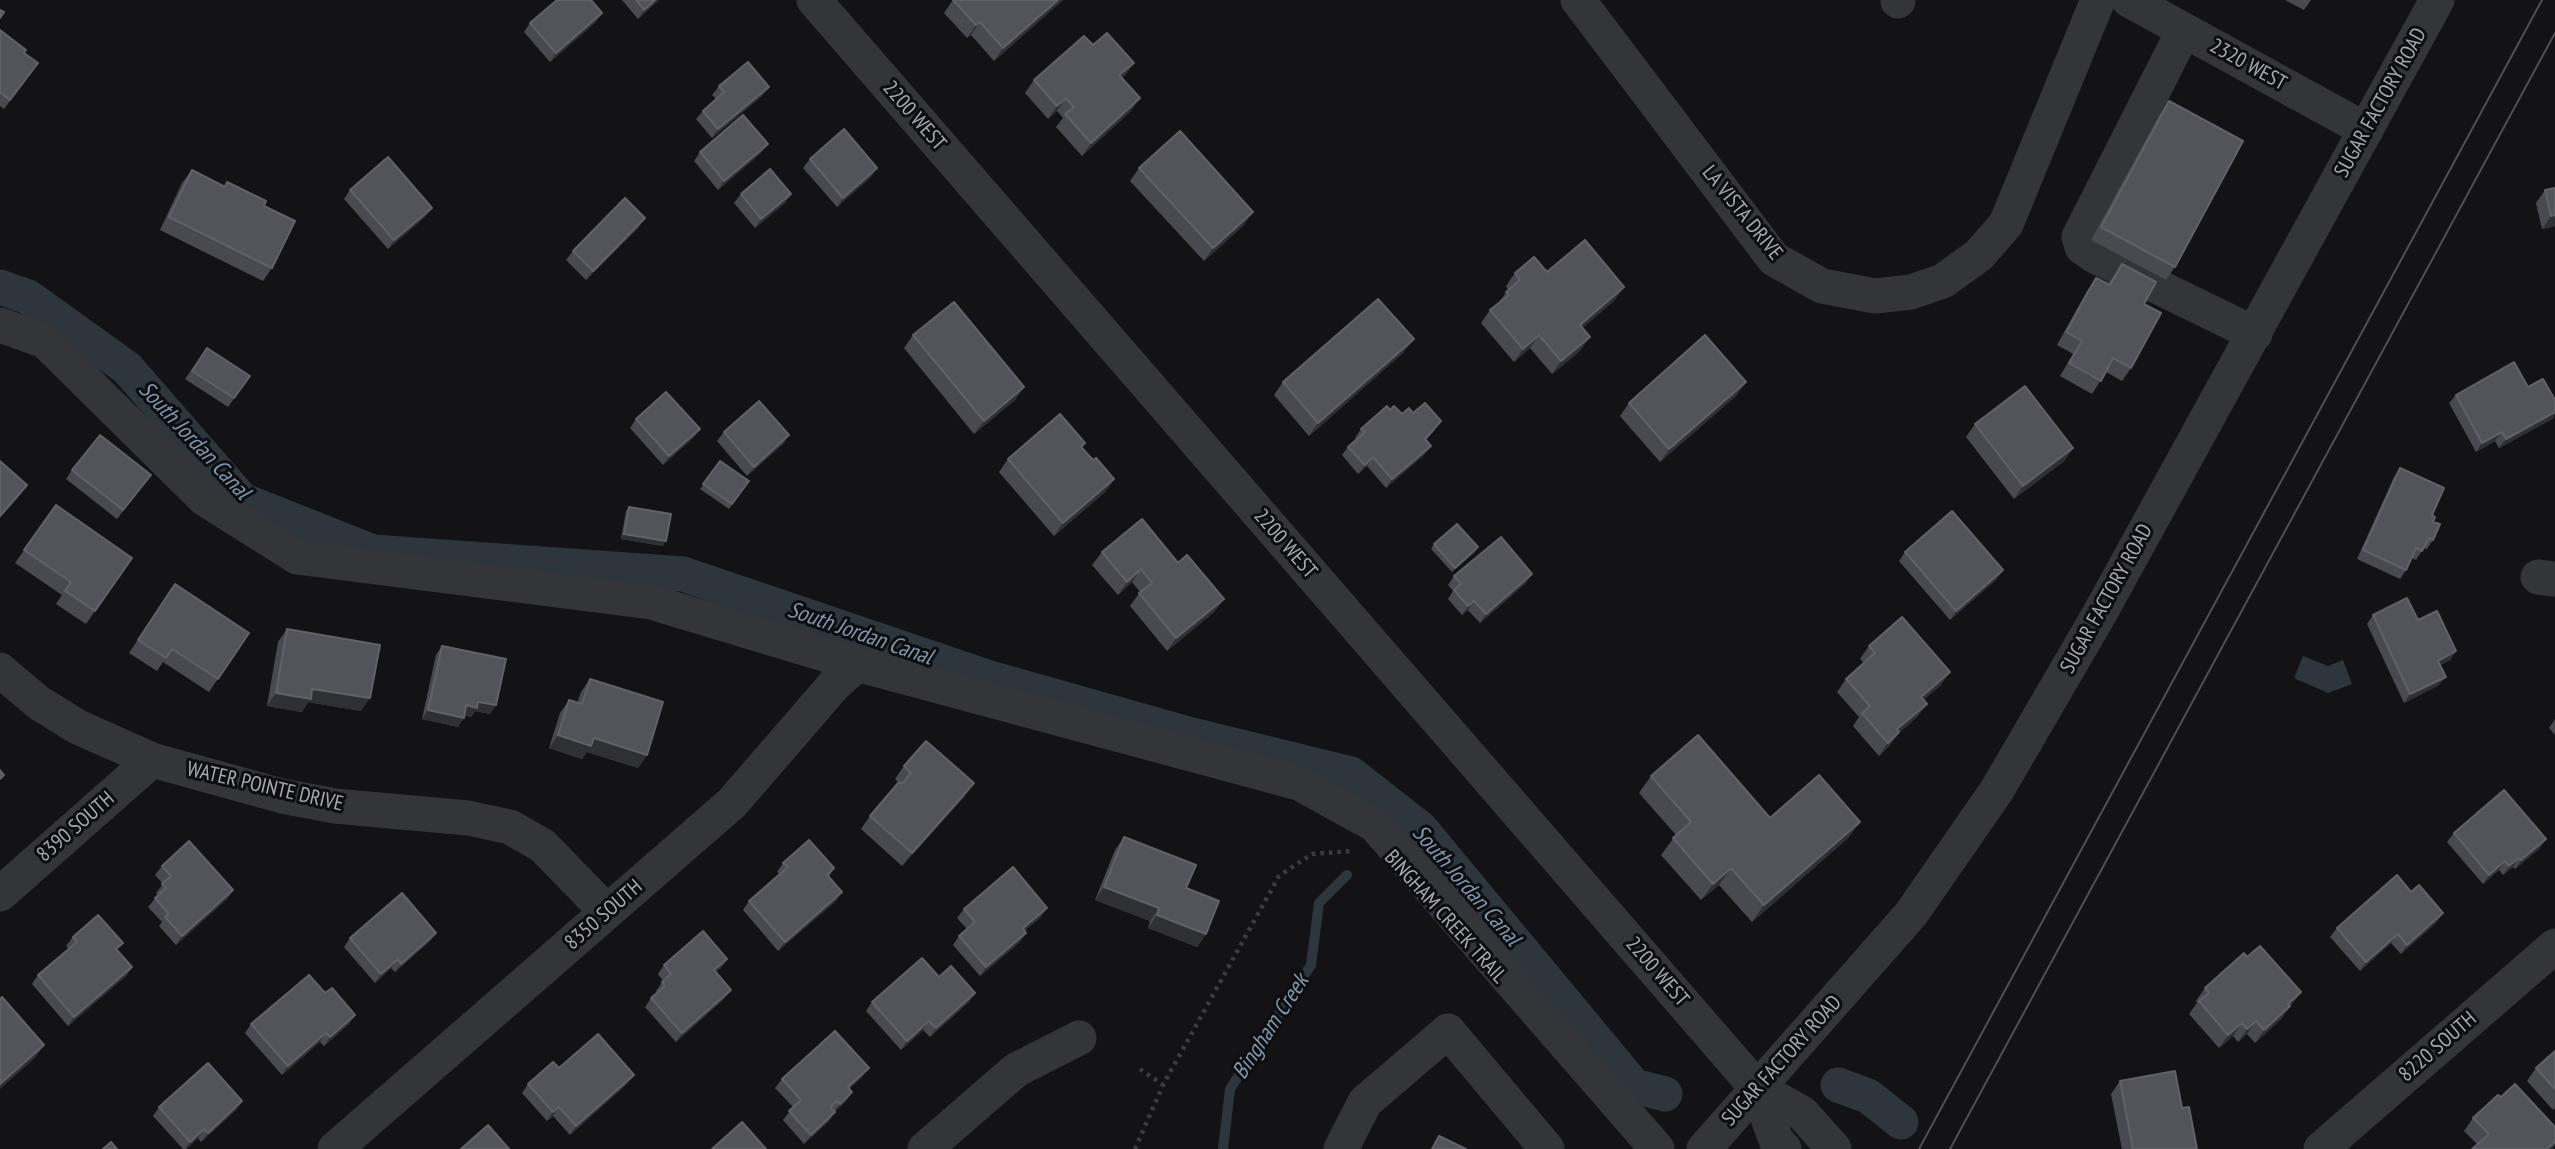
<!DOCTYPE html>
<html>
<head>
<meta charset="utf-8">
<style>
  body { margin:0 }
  canvas { display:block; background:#131315 }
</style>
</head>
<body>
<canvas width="2555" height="1149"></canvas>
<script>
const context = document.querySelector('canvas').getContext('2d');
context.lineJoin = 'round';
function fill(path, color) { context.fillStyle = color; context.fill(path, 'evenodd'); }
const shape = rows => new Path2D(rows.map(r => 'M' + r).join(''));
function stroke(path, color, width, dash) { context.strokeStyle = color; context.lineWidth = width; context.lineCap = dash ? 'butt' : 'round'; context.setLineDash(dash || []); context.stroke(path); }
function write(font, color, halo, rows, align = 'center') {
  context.font = font + ' "PT Sans Narrow",sans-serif'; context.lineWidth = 6; context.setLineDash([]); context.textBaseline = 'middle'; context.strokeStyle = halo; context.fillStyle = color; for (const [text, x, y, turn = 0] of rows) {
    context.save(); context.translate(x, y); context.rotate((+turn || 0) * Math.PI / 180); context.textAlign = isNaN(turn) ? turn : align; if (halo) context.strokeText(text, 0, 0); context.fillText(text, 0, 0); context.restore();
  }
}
const water = shape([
  [2303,656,2328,666,2343,660,2352,684,2328,693,2294,678]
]);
const stream = shape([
  [1223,1149,1230,1089,1311,965,1319,903,1347,875]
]);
const canal = shape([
  [0,287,28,297,127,368,242,500,373,552,683,574,990,678,1192,735,1351,774,1420,828,1634,1086,1665,1094],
  [1838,1085,1868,1096,1901,1122]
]);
const path = shape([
  [1140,1069,1163,1085],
  [1135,1149,1163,1085,1279,876,1312,854,1351,851]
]);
const minor = shape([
  [814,0,1757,1088,1802,1113,1834,1149],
  [1578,0,1774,259,1822,286,1875,296,1911,292,1943,281,1979,255,2006,224,2098,0],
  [1898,0,1898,1],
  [2129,0,2366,130],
  [2184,30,2079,237,2082,247,2095,256,2255,334],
  [0,325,45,341,205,499,297,557,651,602,857,664,1299,783,1375,825,1657,1149],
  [2538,577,2555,579],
  [0,670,39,703,78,727,152,760,282,796,335,806,468,818,510,827,543,846,607,912],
  [0,894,152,760],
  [1757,1088,1776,1140,1784,1149],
  [335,1149,732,803,834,685,857,664],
  [925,1149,1016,1070,1079,1038],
  [1341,1149,1365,1102,1448,1031,1547,1149],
  [1704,1149,1911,914,1997,790,2100,613,2437,0],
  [2321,1149,2555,946]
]);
const tram = shape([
  [1919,1149,2542,0],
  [1950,1149,2555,33]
]);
const wall = shape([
  [622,0,659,0,638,19],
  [953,0,1063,0,994,61,971,35,967,38,944,13],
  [2285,0,2311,0,2304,10],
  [596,22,550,62,524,32,530,23],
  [0,30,24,53,38,63,4,109,0,106],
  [1093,45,1134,63,1122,78,1131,111,1082,156,1056,127,1063,118,1057,111,1048,119,1025,93,1034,80],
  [719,86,762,96,712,138,696,119,703,111,716,99,712,95],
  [2169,101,2175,267,2166,280,2091,240,2160,114],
  [700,152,761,153,718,190,694,161],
  [810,159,877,168,871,177,837,207,803,168],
  [1139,168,1244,225,1204,261,1130,181],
  [192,170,224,186,227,182,264,206,272,268,263,281,160,230,182,183],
  [350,190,426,216,388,249,344,199],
  [2545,190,2555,226,2542,229,2536,203],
  [741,194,791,194,785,203,755,228,734,203],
  [639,227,586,280,566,260,573,251],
  [2122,264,2144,304,2131,368,2122,381,2106,372,2092,394,2060,376,2073,354,2057,345,2087,291,2096,278,2108,284],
  [1547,272,1615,300,1582,328,1581,350,1552,374,1530,348,1514,362,1481,323,1490,310,1497,305,1508,290,1506,286,1515,273],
  [913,335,1024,387,1015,400,974,434,904,348],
  [207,348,250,376,228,407,185,379],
  [1404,352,1309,436,1274,395,1283,382],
  [2528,387,2554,418,2499,448,2495,441,2476,452,2449,403,2456,395],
  [1737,395,1660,462,1620,416,1629,403],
  [1413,413,1435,430,1426,440,1424,455,1386,488,1367,466,1358,474,1342,455,1348,447,1357,439,1355,438,1361,429,1402,414],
  [636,419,700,429,693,438,663,465,630,428],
  [1975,424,2073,448,2064,461,2014,499,1966,437],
  [724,432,789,435,783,444,747,476,717,441],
  [1085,443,1082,448,1093,460,1114,479,1105,492,1054,536,999,472,1008,459],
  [720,461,749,481,729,509,700,489],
  [2400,468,2432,515,2433,522,2433,540,2427,549,2424,548,2416,560,2411,558,2406,570,2400,579,2357,559,2394,477],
  [72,470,151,475,117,519,66,479],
  [56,505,132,558,86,624,56,604,62,595,15,563],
  [629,507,663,546,621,539,626,511],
  [1434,544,1478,547,1475,552,1452,572,1431,549],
  [1102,552,1178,563,1224,599,1214,612,1167,651,1130,606,1140,592,1132,582,1118,595,1092,565],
  [1905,552,1997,579,1950,620,1899,561],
  [1454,576,1526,583,1480,623,1468,610,1462,615,1448,599,1453,591,1448,585],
  [175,584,249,633,209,692,163,662,157,671,129,653],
  [2373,615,2418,620,2456,651,2450,660,2440,665,2439,685,2404,703,2367,624],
  [287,629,361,711,308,702,302,712,267,706,278,642],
  [442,646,496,705,490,714,475,711,471,717,464,715,458,727,422,719,436,655],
  [1869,646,1941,685,1923,700,1927,704,1917,717,1898,734,1890,745,1879,756,1853,726,1859,717,1837,692,1846,679,1864,663,1860,659],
  [590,679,647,755,638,768,587,752,582,759,549,748,560,713,569,700,577,703,581,692],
  [2555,719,2555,735,2549,728],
  [904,766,965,796,902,866,861,829,870,816,899,783,895,779],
  [1651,776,1770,818,1860,822,1848,838,1752,922,1719,885,1701,900,1661,855,1676,835,1639,793],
  [2454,833,2540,848,2515,869,2513,867,2503,875,2499,870,2483,884,2447,842],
  [1124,837,1186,888,1206,934,1197,947,1148,928,1150,921,1095,900,1115,850],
  [783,863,834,868,829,877,836,901,778,951,743,910,749,901,780,874,777,872],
  [162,866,233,890,227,899,176,945,159,926,162,922,148,907,158,895,156,893,163,884,155,875],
  [964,909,1041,917,1024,931,1020,942,980,976,953,945,959,936,967,929,957,918],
  [2437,922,2401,954,2391,943,2360,971,2330,937,2337,928],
  [436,933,430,941,395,972,391,968,375,983,344,947,350,938],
  [73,937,117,950,132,967,126,976,68,1026,32,984,38,975,69,949,66,946],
  [2247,957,2301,992,2281,1019,2255,1043,2247,1034,2238,1042,2233,1036,2219,1048,2189,1014,2197,1003,2196,1001,2205,988],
  [727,959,721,968,715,972,724,999,676,1042,645,1007,651,998,657,993,656,991,663,981,658,974,664,965],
  [325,993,355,1015,349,1024,324,1046,320,1042,282,1075,245,1033,251,1024],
  [872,1002,969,1002,930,1037,923,1030,901,1050,866,1011],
  [2555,1051,2555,1108,2553,1110,2527,1081,2536,1068],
  [559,1068,627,1084,570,1135,553,1116,547,1121,522,1093,528,1084],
  [862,1077,849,1089,852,1092,846,1101,835,1111,829,1121,804,1144,783,1120,793,1107,775,1088,782,1079],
  [2120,1081,2182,1108,2197,1149,2122,1149,2111,1094],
  [2501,1097,2555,1127,2555,1145,2552,1149,2477,1144,2464,1131,2473,1118],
  [159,1107,236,1110,201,1142,198,1138,186,1149,183,1149,153,1116]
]);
const shadedWall = shape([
  [655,0,659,0,638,19,644,10],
  [1058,0,1063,0,994,61,1003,48],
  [602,13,596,22,550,62,556,53],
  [980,22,971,35,967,38,976,25],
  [1134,63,1125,76,1110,88,1119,75],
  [769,87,762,96,712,138,718,129],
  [1066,98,1057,111,1048,119,1057,106],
  [1140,98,1131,111,1082,156,1091,143],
  [768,144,761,153,718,190,724,181],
  [877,168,871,177,837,207,843,198],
  [791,194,785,203,755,228,761,219],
  [432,208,426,216,388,249,394,240],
  [1253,212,1244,225,1204,261,1213,248],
  [2555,215,2555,226,2542,229,2551,216],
  [645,218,639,227,586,280,593,271],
  [1624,287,1615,300,1571,338,1580,325],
  [1539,335,1530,348,1514,362,1523,349],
  [1590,337,1581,350,1552,374,1561,361],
  [1414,339,1404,352,1309,436,1318,423],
  [1746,382,1737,395,1660,462,1669,449],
  [1024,387,1015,400,974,434,984,421],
  [2555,412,2554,418,2499,448,2506,439],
  [700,429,693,438,663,465,669,456],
  [2502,432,2495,441,2476,452,2482,443],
  [789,435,783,444,747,476,754,467],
  [1431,446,1424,455,1386,488,1392,479],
  [2073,448,2064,461,2014,499,2023,486],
  [1373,457,1367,466,1358,474,1365,465],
  [1114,479,1105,492,1054,536,1063,523],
  [27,485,21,494,0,518,0,516],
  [624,534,666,541,663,546,621,539],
  [1478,547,1475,552,1452,572,1455,568],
  [1141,569,1132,582,1118,595,1127,582],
  [2003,570,1997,579,1950,620,1956,611],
  [1532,574,1526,583,1480,623,1486,614],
  [1224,599,1214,612,1167,651,1176,638],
  [1474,601,1468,610,1462,615,1468,606],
  [2456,651,2450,660,2431,670,2438,661],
  [1950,672,1941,685,1912,710,1921,697],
  [2446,677,2439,685,2404,703,2410,694],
  [312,689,370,698,361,711,308,702,302,712,267,706,276,693],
  [478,702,496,705,490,714,475,711,471,717,460,714,466,705],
  [1927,704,1917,717,1898,734,1890,745,1879,756,1897,729],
  [428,710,464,718,458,727,422,719],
  [558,735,594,738,647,755,638,768,587,752,582,759,549,748],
  [974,783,965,796,902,866,912,853],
  [1860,822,1848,838,1752,922,1764,905],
  [2546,839,2540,848,2515,869,2521,860],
  [2519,858,2513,867,2503,875,2509,866],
  [2505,861,2499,870,2483,884,2489,875],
  [1731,868,1719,885,1701,900,1713,884],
  [1104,887,1159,908,1150,921,1095,900],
  [233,890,227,899,176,945,182,936],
  [842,892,836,901,778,951,785,942],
  [1047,908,1041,917,1016,937,1023,928],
  [2443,913,2437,922,2401,954,2407,945],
  [1157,915,1206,934,1197,947,1148,928],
  [436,933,430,941,395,972,401,964],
  [1026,933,1020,942,980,976,986,967],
  [2398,934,2391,943,2360,971,2366,962],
  [398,959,391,968,375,983,381,974],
  [727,959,721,968,707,979,714,970],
  [132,967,126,976,68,1026,74,1017],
  [731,990,724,999,676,1042,682,1033],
  [2301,992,2281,1019,2255,1043,2264,1030],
  [975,993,969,1002,930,1037,936,1028],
  [355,1015,349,1024,324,1046,330,1037],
  [929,1021,923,1030,901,1050,907,1041],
  [2256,1021,2247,1034,2238,1042,2247,1029],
  [2242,1023,2233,1036,2219,1048,2228,1035],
  [326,1033,320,1042,282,1075,288,1066],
  [44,1045,35,1058,0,1089,0,1084],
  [869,1068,862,1077,841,1096,848,1087],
  [634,1075,627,1084,570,1135,576,1126],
  [852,1092,846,1101,833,1113,840,1104],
  [242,1101,236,1110,201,1142,208,1133],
  [559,1107,553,1116,547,1121,553,1112],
  [835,1112,829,1121,804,1144,811,1135],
  [204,1129,198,1138,185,1149,190,1142],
  [2555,1142,2555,1145,2553,1148,2547,1149]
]);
const building = shape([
  [557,0,591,0,602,13,556,53,530,23,557,0],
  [636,0,655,0,644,10,636,0],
  [953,0,1058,0,1003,48,980,22,976,25,953,0],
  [0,10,4,12,0,18,0,10],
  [0,30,26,50,24,53,38,63,10,100,0,92,0,30],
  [1107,33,1134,63,1119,75,1140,98,1091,143,1065,114,1074,107,1066,98,1057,106,1034,80,1084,36,1093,45,1107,33],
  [748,62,769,87,718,129,703,111,724,92,719,86,748,62],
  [2169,101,2243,141,2175,267,2101,227,2169,101],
  [743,115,768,144,724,181,700,152,743,115],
  [844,129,877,168,843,198,810,159,844,129],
  [1180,131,1253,212,1213,248,1139,168,1180,131],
  [388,157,432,208,394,240,350,190,388,157],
  [770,169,791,194,761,219,741,194,770,169],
  [192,170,225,187,227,182,266,201,264,206,295,221,272,268,169,217,192,170],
  [2555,188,2555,215,2551,216,2545,190,2555,188],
  [625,198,645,218,593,271,573,251,625,198],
  [1585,240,1624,287,1580,325,1590,337,1561,361,1539,335,1523,349,1490,310,1509,295,1506,292,1520,280,1515,273,1534,257,1547,272,1585,240],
  [2122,264,2156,282,2144,304,2161,313,2131,368,2113,358,2101,381,2069,363,2082,341,2066,332,2096,278,2110,285,2122,264],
  [1378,299,1414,339,1318,423,1283,382,1378,299],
  [954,302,1024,387,984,421,913,335,954,302],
  [1705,335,1746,382,1669,449,1629,403,1705,335],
  [207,348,250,376,234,398,192,371,207,348],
  [2514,362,2528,387,2543,379,2555,400,2555,412,2506,439,2502,432,2482,443,2456,395,2514,362],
  [2025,386,2073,448,2023,486,1975,424,2025,386],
  [666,392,700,429,669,456,636,419,666,392],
  [759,401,789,435,754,467,724,432,759,401],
  [1425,403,1441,421,1425,439,1431,446,1392,479,1373,457,1365,465,1348,447,1365,432,1361,429,1387,406,1390,410,1394,406,1402,414,1409,408,1413,413,1425,403],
  [1060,414,1085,443,1081,447,1093,460,1096,458,1114,479,1063,523,1008,459,1060,414],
  [100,435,151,475,123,510,72,470,100,435],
  [0,461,27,485,0,516,0,461],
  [720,461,749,481,732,504,703,484,720,461],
  [2400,468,2444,488,2432,515,2435,517,2433,522,2440,524,2433,540,2429,538,2422,551,2416,548,2406,570,2363,550,2400,468],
  [56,505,132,558,95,611,65,591,71,582,24,550,56,505],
  [629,507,671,514,666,541,624,534,629,507],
  [1952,511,2003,570,1956,611,1905,552,1952,511],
  [1142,519,1178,563,1187,555,1224,599,1176,638,1139,593,1152,583,1141,569,1127,582,1102,552,1142,519],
  [1457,524,1478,547,1455,568,1434,544,1457,524],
  [1501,537,1532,574,1486,614,1474,601,1468,606,1454,590,1461,584,1454,576,1501,537],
  [175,584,249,633,218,679,172,649,166,658,138,640,175,584],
  [2407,598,2418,620,2437,611,2456,651,2438,661,2446,677,2410,694,2373,615,2407,598],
  [1902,617,1950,672,1921,697,1927,704,1897,729,1899,732,1888,743,1862,713,1870,706,1846,679,1875,653,1869,646,1902,617],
  [287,629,380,645,370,698,312,689,311,699,276,693,287,629],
  [442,646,506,659,496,705,478,702,477,708,466,705,464,718,428,710,442,646],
  [590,679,663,702,647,755,594,738,591,746,558,735,569,700,582,704,590,679],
  [1698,735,1770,818,1819,775,1860,822,1764,905,1731,868,1713,884,1673,838,1691,822,1651,776,1698,735],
  [926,741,974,783,912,853,870,816,899,782,902,784,911,773,904,766,926,741],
  [0,770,4,775,0,779,0,770],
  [2504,790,2546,839,2521,860,2519,858,2509,866,2505,861,2489,875,2454,833,2504,790],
  [1124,837,1196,865,1186,888,1219,901,1206,934,1157,915,1159,908,1104,887,1124,837],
  [809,840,834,868,827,875,842,892,785,942,749,901,788,867,783,863,809,840],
  [189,841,233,890,182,936,165,917,169,914,155,898,166,888,162,884,171,876,162,866,189,841],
  [1013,867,1047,908,1023,928,1026,933,986,967,959,936,975,922,964,909,1013,867],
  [2397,875,2411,892,2419,885,2443,913,2407,945,2398,934,2366,962,2337,928,2397,875],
  [402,893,436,933,401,964,398,959,381,974,350,938,402,893],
  [98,915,123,943,116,949,132,967,74,1017,38,975,77,942,73,937,98,915],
  [703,931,727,959,714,970,731,990,682,1033,651,998,665,986,662,982,671,974,664,965,703,931],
  [2260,946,2301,992,2288,1004,2290,1006,2264,1030,2256,1021,2247,1029,2242,1023,2228,1035,2199,1001,2209,993,2205,988,2244,953,2247,957,2260,946],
  [922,958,939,977,951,966,975,993,936,1028,929,1021,907,1041,872,1002,922,958],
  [309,975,325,993,332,988,355,1015,330,1037,326,1033,288,1066,251,1024,309,975],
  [2,997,44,1045,0,1084,0,999,2,997],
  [835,1031,869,1068,848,1087,852,1092,840,1104,837,1101,830,1107,835,1112,811,1135,789,1111,801,1100,782,1079,835,1031],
  [598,1034,634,1075,576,1126,559,1107,553,1112,528,1084,553,1062,559,1068,598,1034],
  [2555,1051,2555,1089,2536,1068,2555,1051],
  [208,1063,242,1101,208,1133,204,1129,190,1142,159,1107,208,1063],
  [2175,1071,2182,1108,2189,1107,2197,1149,2133,1149,2120,1081,2175,1071],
  [2515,1084,2555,1127,2555,1142,2547,1149,2472,1149,2489,1134,2473,1118,2498,1095,2501,1097,2515,1084],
  [742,1122,766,1149,712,1149,742,1122],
  [488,1125,509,1149,461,1149,488,1125],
  [1439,1136,1466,1149,1432,1149,1439,1136],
  [111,1142,117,1149,103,1149,111,1142]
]);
const streetNames = [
  ["2320 WEST",2248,65,29],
  ["SUGAR FACTORY ROAD",2381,103,-61],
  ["2200 WEST",914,116,49],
  ["LA VISTA DRIVE",1742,213,51],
  ["2200 WEST",1285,544,49],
  ["SUGAR FACTORY ROAD",2107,599,-61],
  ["WATER POINTE DRIVE",265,787,13],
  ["8390 SOUTH",76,827,-41],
  ["8350 SOUTH",604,915,-41],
  ["BINGHAM CREEK TRAIL",1445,917,48],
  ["2200 WEST",1657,972,49],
  ["8220 SOUTH",2438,1047,-41],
  ["SUGAR FACTORY ROAD",1782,1061,-48]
];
const waterNames = [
  ["South Jordan Canal",194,441,47],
  ["South Jordan Canal",860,634,19],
  ["South Jordan Canal",1466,886,49],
  ["Bingham Creek",1271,1027,-57]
];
fill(water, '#2d353d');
stroke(stream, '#2d353d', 10);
stroke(canal, '#2d353d', 35);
stroke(path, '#3a3c40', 4.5, [3.5, 5]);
stroke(minor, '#343539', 35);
stroke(tram, '#4d4f54', 2);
fill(wall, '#494a50');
fill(shadedWall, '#2f3034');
fill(building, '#53545a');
stroke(building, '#606268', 2);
write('21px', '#a5a9b4', '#0e0e10', streetNames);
write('italic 23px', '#7e96ae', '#0e0e10', waterNames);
</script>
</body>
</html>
